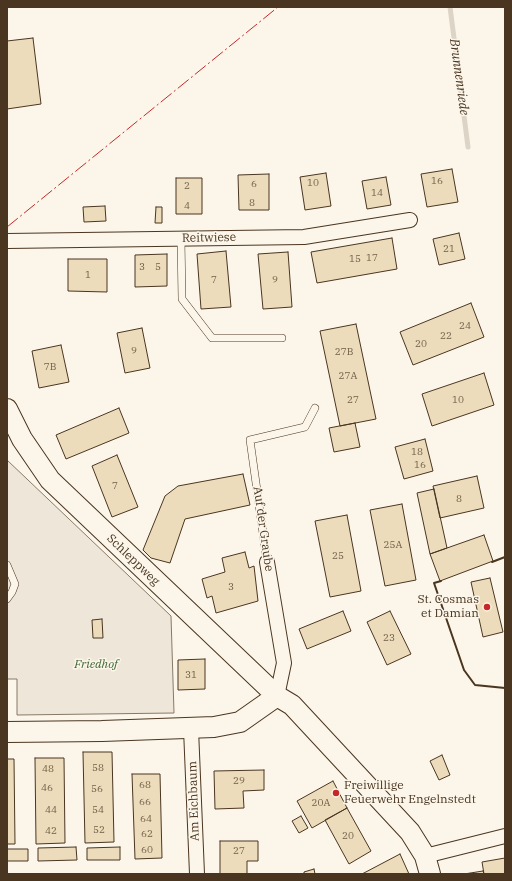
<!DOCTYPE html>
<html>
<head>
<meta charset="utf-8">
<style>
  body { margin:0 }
  #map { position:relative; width:512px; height:881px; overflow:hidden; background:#fbf6e9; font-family:"IBM Plex Serif",serif }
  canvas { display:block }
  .frame { position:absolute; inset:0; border:8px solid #4a3520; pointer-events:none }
</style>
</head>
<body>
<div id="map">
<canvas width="512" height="881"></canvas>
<div class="frame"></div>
</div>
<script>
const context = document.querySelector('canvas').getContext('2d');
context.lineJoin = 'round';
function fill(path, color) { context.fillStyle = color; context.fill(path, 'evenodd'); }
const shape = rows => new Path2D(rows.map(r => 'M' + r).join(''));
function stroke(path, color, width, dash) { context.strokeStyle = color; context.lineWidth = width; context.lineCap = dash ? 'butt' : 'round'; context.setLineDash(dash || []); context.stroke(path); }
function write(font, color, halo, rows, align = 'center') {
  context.font = font + ' "IBM Plex Serif",serif'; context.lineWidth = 3; context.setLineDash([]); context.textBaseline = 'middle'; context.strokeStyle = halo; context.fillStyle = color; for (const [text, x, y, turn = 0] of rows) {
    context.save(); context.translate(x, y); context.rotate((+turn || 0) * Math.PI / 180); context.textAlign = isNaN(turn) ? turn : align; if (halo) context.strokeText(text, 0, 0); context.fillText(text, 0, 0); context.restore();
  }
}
const green = shape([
  [7,460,171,616,174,713,17,715,17,679,7,679,7,460]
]);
const stream = shape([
  [450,7,468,147]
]);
const building = shape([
  [33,38,41,104,7,109,7,41,33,38],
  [452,169,458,202,427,207,421,174,452,169],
  [326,173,331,206,305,210,300,177,326,173],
  [269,174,269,210,239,210,238,175,269,174],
  [386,177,391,205,367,209,362,181,386,177],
  [176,178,202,178,202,214,176,214,176,178],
  [105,206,106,221,84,222,83,207,105,206],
  [156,207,162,207,162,223,155,223,156,207],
  [459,233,465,259,439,265,433,239,459,233],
  [392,238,397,269,317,283,311,252,392,238],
  [226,251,231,307,201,309,197,254,226,251],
  [288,252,292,307,263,309,258,254,288,252],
  [167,254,167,286,135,287,135,255,167,254],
  [68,259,107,259,107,292,68,291,68,259],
  [471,303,484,337,413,365,400,332,471,303],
  [356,324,376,419,340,426,320,331,356,324],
  [142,328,150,368,125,373,117,333,142,328],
  [61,345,69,382,39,388,32,351,61,345],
  [484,373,494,405,432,426,422,394,484,373],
  [119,408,129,433,66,459,56,435,119,408],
  [355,423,360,447,334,452,329,428,355,423],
  [425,439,433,471,404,479,395,447,425,439],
  [117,455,138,507,112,517,92,466,117,455],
  [243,474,250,505,185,519,170,563,151,558,143,550,165,496,178,486,243,474],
  [477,476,484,508,440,518,433,486,477,476],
  [434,489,447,548,430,554,417,493,434,489],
  [402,504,416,580,385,586,370,510,402,504],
  [347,515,361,591,330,597,315,521,347,515],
  [484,535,493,561,440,581,430,554,484,535],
  [245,552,249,568,254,566,258,601,216,613,212,596,207,598,202,579,225,572,222,558,245,552],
  [490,578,503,632,483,637,471,582,490,578],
  [343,611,351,631,307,649,299,629,343,611],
  [390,611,411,654,387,665,367,622,390,611],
  [102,619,103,638,93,638,92,620,102,619],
  [205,659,205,689,178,690,178,660,205,659],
  [83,752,112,752,114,842,85,843,83,752],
  [442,755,450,775,439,780,430,761,442,755],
  [35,758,64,758,65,843,36,844,35,758],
  [7,759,14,759,15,844,7,844,7,759],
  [264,770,264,790,243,791,244,808,215,809,214,771,264,770],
  [132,774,160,774,162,858,135,859,132,774],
  [333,781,347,808,312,828,297,801,333,781],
  [347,808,371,851,349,864,325,820,347,808],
  [301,816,308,828,299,833,292,821,301,816],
  [220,841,258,841,258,861,247,861,247,874,220,874,220,841],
  [76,847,77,860,38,861,38,848,76,847],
  [120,847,120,860,87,860,87,848,120,847],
  [7,849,28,849,28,861,7,861,7,849],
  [400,854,409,874,362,874,400,854],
  [505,858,505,874,484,874,482,862,505,858],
  [314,869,315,874,304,874,304,872,314,869],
  [483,871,484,874,464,874,483,871]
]);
const lane = shape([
  [181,239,182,299,212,338,282,338],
  [267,562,250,440,305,427,315,408],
  [7,565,15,584,12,592,7,599]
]);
const street = shape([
  [7,241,304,237,410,220],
  [267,562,284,663,277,696],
  [191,729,197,874],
  [425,856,505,836]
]);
const secondary = shape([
  [7,409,22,439,50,480,277,696,292,705,410,832,425,856,430,874],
  [7,732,102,731,214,727,240,722,277,696]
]);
const wall = shape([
  [492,562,505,557],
  [441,581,434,583,464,670,475,685,505,688]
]);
const power = shape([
  [7,227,278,7]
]);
const markers = [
  [487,607,4,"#c62828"],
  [336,793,4,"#c62828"]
];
const numberNames = [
  ["16",437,181],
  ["10",313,183],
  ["6",254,184],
  ["2",187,186],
  ["14",377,193],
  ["8",252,203],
  ["4",187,206],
  ["21",449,249],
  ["17",372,258],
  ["15",355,259],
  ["3",142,267],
  ["5",158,267],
  ["1",88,275],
  ["7",214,280],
  ["9",275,280],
  ["24",465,326],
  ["22",446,336],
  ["20",421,344],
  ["9",134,351],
  ["27B",344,352],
  ["7B",50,367],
  ["27A",348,376],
  ["27",353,400],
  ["10",458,400],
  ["18",417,452],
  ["16",420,465],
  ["7",115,486],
  ["8",459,499],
  ["25A",393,545],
  ["25",338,556],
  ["3",231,587],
  ["23",389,638],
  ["31",191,675],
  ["58",98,768],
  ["48",48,769],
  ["29",239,781],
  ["68",145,785],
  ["46",47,788],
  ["56",97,789],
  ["66",145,802],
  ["20A",321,803],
  ["44",51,810],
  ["54",98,810],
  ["64",146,819],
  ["52",99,830],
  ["42",51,831],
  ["62",147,834],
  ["20",348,836],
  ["60",147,850],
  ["27",239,851]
];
const streetNames = [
  ["Reitwiese",209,238,-1],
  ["Auf der Graube",263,529,82],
  ["Schleppweg",133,560,44],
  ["Am Eichbaum",194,801,-92]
];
const poiNames = [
  ["St. Cosmas",479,600],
  ["et Damian",479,614],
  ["Freiwillige",344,786,"left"],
  ["Feuerwehr Engelnstedt",344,800,"left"]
];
const parkNames = [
  ["Friedhof",96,665]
];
const waterNames = [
  ["Brunnenriede",459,77,82]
];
fill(green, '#ede6d9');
stroke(green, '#887966', 1);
stroke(stream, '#dcd4c6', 5);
fill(building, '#ecdcbc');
stroke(building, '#4a3520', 1);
stroke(lane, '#4a3520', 8);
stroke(street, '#4a3520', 16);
stroke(secondary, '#4a3520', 22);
stroke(lane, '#fbf6e9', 7);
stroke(street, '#fbf6e9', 14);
stroke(secondary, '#fbf6e9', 20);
stroke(wall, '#4a3520', 2);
stroke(power, '#c62828', 1, [14, 3, 2, 3]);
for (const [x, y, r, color] of markers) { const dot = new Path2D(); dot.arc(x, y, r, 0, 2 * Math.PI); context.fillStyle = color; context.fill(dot); stroke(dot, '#fbf6e9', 1.5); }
write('10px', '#725f47', null, numberNames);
write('12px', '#4a3520', '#fbf6e9', streetNames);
write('12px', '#4a3520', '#fbf6e9', poiNames, 'right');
write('italic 12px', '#436837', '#fbf6e9', parkNames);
write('italic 13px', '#4a3520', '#fbf6e9', waterNames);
</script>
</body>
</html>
